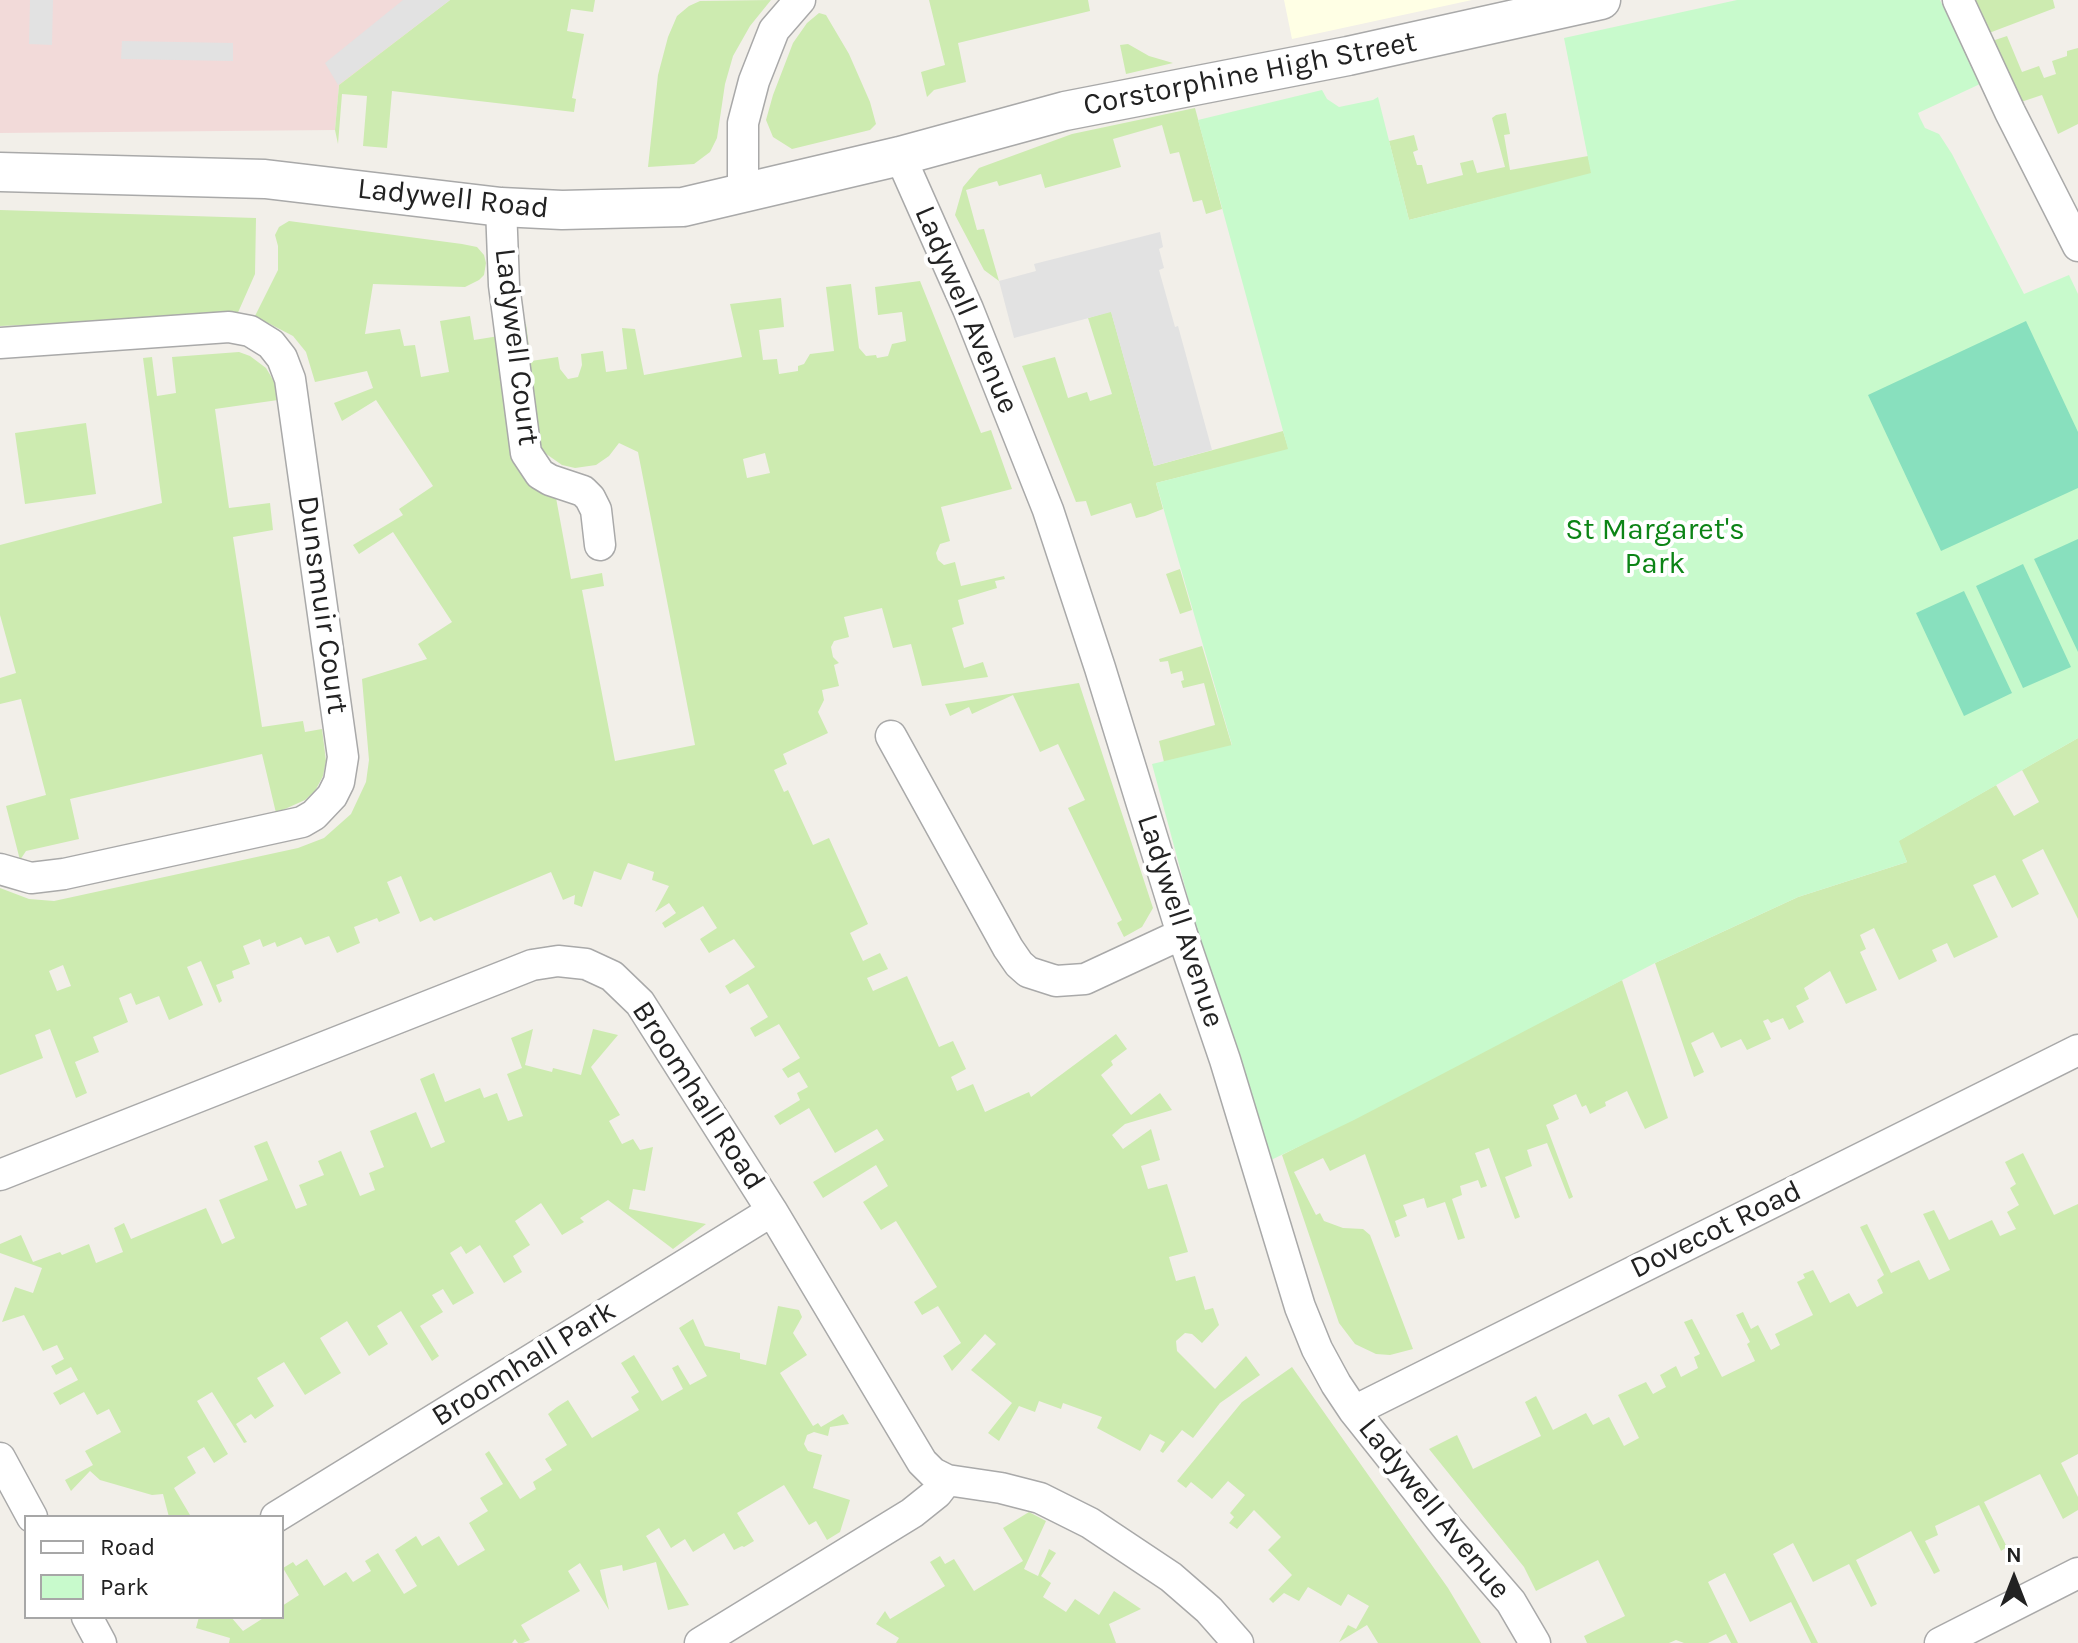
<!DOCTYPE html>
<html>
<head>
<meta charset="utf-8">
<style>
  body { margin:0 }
  #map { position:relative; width:2078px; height:1643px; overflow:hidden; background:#f2efe9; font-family:Karla,sans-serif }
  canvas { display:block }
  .legend { position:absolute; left:24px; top:1515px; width:260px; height:104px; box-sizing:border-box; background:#fff; border:2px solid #a7a7a7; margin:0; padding:10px 14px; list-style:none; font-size:24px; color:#222 }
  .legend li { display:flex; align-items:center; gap:16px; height:40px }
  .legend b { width:40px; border:2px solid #a7a7a7 }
  .north { position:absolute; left:1974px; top:1539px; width:80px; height:80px; -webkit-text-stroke:6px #fff; paint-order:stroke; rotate:0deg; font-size:22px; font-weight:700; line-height:32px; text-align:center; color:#222 }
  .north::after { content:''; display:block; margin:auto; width:28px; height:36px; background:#222; clip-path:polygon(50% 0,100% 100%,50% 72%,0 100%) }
</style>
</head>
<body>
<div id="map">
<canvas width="2078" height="1643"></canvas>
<ul class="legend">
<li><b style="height:10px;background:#fff"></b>Road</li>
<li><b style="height:22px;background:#c8facc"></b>Park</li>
</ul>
<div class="north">N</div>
</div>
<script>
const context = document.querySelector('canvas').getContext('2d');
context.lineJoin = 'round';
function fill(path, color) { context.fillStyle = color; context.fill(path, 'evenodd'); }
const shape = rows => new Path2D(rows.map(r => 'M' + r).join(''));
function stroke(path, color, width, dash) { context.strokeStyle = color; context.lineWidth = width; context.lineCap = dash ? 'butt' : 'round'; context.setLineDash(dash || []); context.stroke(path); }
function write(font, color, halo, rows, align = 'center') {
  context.font = font + ' Karla,sans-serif'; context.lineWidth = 8; context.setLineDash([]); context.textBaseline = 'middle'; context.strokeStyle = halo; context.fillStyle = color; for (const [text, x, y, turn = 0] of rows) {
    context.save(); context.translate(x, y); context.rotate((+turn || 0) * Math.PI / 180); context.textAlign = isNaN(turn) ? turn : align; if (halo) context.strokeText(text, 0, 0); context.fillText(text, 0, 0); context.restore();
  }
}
const commercial = shape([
  [0,0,450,0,339,85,335,130,0,133]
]);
const education = shape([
  [1284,0,1472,0,1292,39]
]);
const grass = shape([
  [450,0,595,0,593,12,571,9,567,31,584,34,572,98,576,99,574,112,392,91,387,148,363,146,367,96,342,94,338,144,335,130,339,85],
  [771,0,750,26,733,56,725,84,717,138,710,152,694,164,648,167,658,75,668,37,677,16,689,6,700,1],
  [929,0,1088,0,1090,11,958,43,966,82,934,90,927,97,921,72,945,65],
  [1973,0,2053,0,2055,8,1989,33],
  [819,13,826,15,849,54,870,102,876,124,870,130,792,149,773,137,766,120,773,95,793,43,807,23],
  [2007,36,2022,72,2039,66,2044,78,2056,74,2052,61,2067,56,2067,51,2078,48,2078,124,2058,134,2042,95,2021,102,1992,41],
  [1128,44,1149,56,1173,63,1126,74,1120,45],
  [1195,108,1222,209,1206,214,1202,200,1193,202,1179,152,1170,154,1162,125,1113,139,1121,167,1045,188,1041,174,999,186,997,181,966,190,977,230,984,229,999,281,984,270,955,215,963,187,979,168,1072,134],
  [1506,113,1510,134,1504,135,1510,170,1588,156,1592,174,1409,220,1389,141,1414,135,1418,150,1413,152,1417,165,1422,165,1427,184,1463,175,1460,163,1473,160,1477,173,1505,167,1492,118,1496,115],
  [0,210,256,218,255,274,236,317,0,326],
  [289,221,462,244,477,247,484,255,486,263,484,275,479,280,465,287,373,284,365,334,400,329,404,346,415,345,421,377,449,372,440,321,470,316,474,340,499,336,554,487,571,579,602,573,604,586,582,590,615,761,695,745,638,452,619,443,609,456,596,465,575,468,562,465,542,451,522,325,526,324,531,361,558,357,560,369,568,379,578,377,582,365,581,354,603,351,606,372,627,369,622,328,635,329,644,375,742,357,730,304,781,298,784,327,759,330,763,360,777,359,779,374,798,371,798,366,804,364,810,354,834,351,826,287,851,284,859,348,866,356,876,355,877,358,888,356,892,344,906,341,902,312,878,315,875,287,920,281,981,433,991,430,1012,489,941,507,950,541,940,544,936,553,938,560,944,565,955,562,961,586,1004,576,1005,579,995,581,997,588,958,600,964,624,952,628,964,668,983,662,988,677,922,686,911,644,893,648,882,608,844,617,849,637,834,641,831,647,833,657,839,663,834,665,839,686,822,690,824,700,818,712,828,733,783,754,787,764,774,770,784,792,788,790,813,845,829,838,842,867,868,924,850,933,863,961,880,953,888,969,867,978,873,991,907,976,939,1047,953,1041,966,1069,951,1077,957,1091,973,1084,985,1112,1029,1092,1031,1097,1116,1034,1127,1049,1111,1061,1113,1065,1101,1075,1131,1115,1160,1093,1172,1110,1125,1124,1112,1135,1123,1149,1151,1129,1160,1160,1141,1166,1148,1189,1167,1184,1188,1252,1169,1257,1176,1281,1195,1276,1205,1310,1213,1308,1219,1325,1202,1343,1192,1334,1185,1333,1176,1341,1177,1351,1215,1389,1246,1356,1260,1375,1220,1403,1193,1438,1182,1430,1163,1453,1160,1451,1165,1442,1150,1434,1140,1451,1097,1428,1102,1417,1063,1403,1061,1409,1039,1401,1035,1412,1019,1406,999,1441,988,1433,1012,1403,971,1370,996,1344,985,1334,952,1371,943,1356,961,1343,938,1306,922,1315,914,1302,937,1287,896,1221,881,1230,863,1202,888,1186,876,1165,823,1198,813,1182,884,1140,877,1129,835,1153,809,1108,780,1125,774,1116,800,1100,797,1093,808,1087,799,1072,788,1078,782,1069,800,1058,779,1024,755,1037,750,1028,768,1017,748,984,730,994,725,986,755,967,734,939,709,953,700,939,717,928,703,906,665,928,662,923,676,913,669,903,655,912,669,886,652,880,654,872,628,863,621,880,594,871,582,907,574,904,575,895,563,900,551,872,434,921,431,917,420,922,401,876,387,882,400,913,379,922,377,918,354,927,360,943,346,949,337,953,329,936,305,945,301,937,277,947,275,942,263,947,260,939,243,946,250,964,232,971,234,978,216,985,222,1001,219,1003,201,961,187,967,203,1005,169,1020,159,996,136,1005,131,993,119,998,128,1022,93,1037,99,1052,75,1062,87,1093,76,1098,50,1029,35,1035,43,1058,0,1075,0,888,29,899,54,901,298,848,324,838,351,814,366,782,369,760,362,679,427,659,418,644,452,622,393,532,359,554,353,545,403,515,399,509,433,486,376,400,342,421,334,403,373,388,367,371,315,382,306,352,293,336,268,323,253,320,278,270,278,246,275,235,279,227],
  [765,453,770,473,747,478,743,459],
  [63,965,71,986,57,991,49,971],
  [1111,311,1154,466,1283,431,1289,450,1156,483,1163,509,1145,516,1136,518,1131,503,1091,516,1086,501,1076,502,1022,366,1055,357,1068,398,1087,392,1090,401,1112,394,1088,318],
  [239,352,250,356,266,368,275,383,278,400,215,409,229,508,270,503,273,530,233,537,262,727,303,721,305,732,322,729,326,761,323,776,315,791,305,800,276,813,262,754,70,799,79,839,26,851,20,860,6,806,46,795,21,699,0,704,0,678,16,673,0,615,0,545,162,503,143,358,152,357,157,396,176,393,172,357],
  [86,423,96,494,25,504,15,433],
  [1180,569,1192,610,1180,614,1166,574],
  [1202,646,1232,746,1164,762,1159,741,1215,725,1204,683,1183,688,1181,681,1184,680,1182,671,1171,674,1168,661,1160,662,1159,659],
  [1079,683,1153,908,1142,927,1124,937,1117,923,1122,920,1068,808,1085,800,1058,744,1040,752,1013,695,972,714,969,707,950,716,945,704],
  [2078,738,2078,919,2043,849,2022,860,2039,894,2012,908,1995,875,1973,885,1998,937,1954,958,1947,943,1932,950,1937,961,1899,980,1874,928,1860,935,1866,949,1860,952,1877,990,1846,1004,1830,971,1804,988,1809,999,1796,1006,1804,1022,1789,1030,1783,1018,1771,1023,1768,1019,1763,1021,1771,1039,1747,1050,1741,1039,1721,1048,1713,1032,1691,1043,1704,1072,1694,1077,1655,963,1798,897,1907,862,1898,841,1996,785,2014,816,2039,802,2022,770],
  [1622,980,1668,1118,1645,1129,1627,1091,1605,1102,1606,1106,1590,1114,1586,1105,1582,1107,1576,1094,1553,1105,1559,1119,1546,1125,1573,1197,1569,1199,1547,1143,1527,1150,1532,1166,1505,1177,1520,1217,1515,1219,1489,1148,1475,1153,1487,1186,1481,1188,1478,1180,1460,1186,1462,1195,1452,1199,1465,1238,1458,1240,1445,1202,1427,1208,1424,1198,1403,1205,1407,1216,1395,1221,1400,1236,1395,1238,1365,1154,1330,1171,1323,1158,1294,1172,1316,1215,1320,1213,1324,1221,1343,1228,1363,1229,1370,1235,1413,1349,1390,1355,1376,1354,1355,1344,1339,1323,1282,1155],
  [533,1029,525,1065,552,1072,553,1068,581,1075,593,1029,618,1035,591,1067,620,1115,609,1121,622,1144,633,1139,640,1150,653,1147,645,1191,633,1189,629,1209,706,1224,673,1249,608,1200,580,1218,584,1222,562,1235,541,1203,515,1221,530,1245,513,1256,522,1272,504,1283,480,1245,466,1254,461,1246,450,1253,474,1293,453,1305,443,1289,432,1295,443,1312,420,1326,439,1356,432,1361,401,1311,377,1326,388,1344,369,1356,347,1321,320,1338,341,1373,305,1395,284,1362,257,1378,274,1406,255,1419,251,1414,236,1424,247,1442,244,1443,212,1392,197,1401,228,1454,214,1463,204,1447,187,1457,196,1473,174,1488,190,1515,169,1517,163,1494,152,1495,100,1480,90,1471,71,1491,65,1480,93,1465,85,1451,121,1432,109,1409,97,1415,84,1392,60,1405,53,1393,78,1380,71,1367,56,1375,51,1366,64,1359,57,1345,43,1351,24,1315,2,1322,15,1287,33,1293,42,1268,0,1253,0,1244,21,1235,33,1262,60,1252,62,1255,89,1244,96,1263,123,1252,114,1228,124,1223,131,1239,206,1208,222,1244,235,1238,219,1200,268,1180,254,1146,267,1141,296,1209,307,1205,299,1185,324,1175,318,1161,341,1151,360,1196,375,1190,369,1173,384,1167,370,1131,416,1112,431,1148,445,1142,420,1079,434,1073,445,1102,480,1088,484,1098,497,1093,508,1121,523,1116,507,1074,522,1068,511,1038],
  [2023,1153,2054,1215,2078,1204,2078,1454,2061,1463,2078,1497,2078,1510,2063,1519,2040,1474,1984,1502,2007,1547,2001,1551,1979,1505,1935,1526,1938,1535,1925,1541,1940,1571,1934,1574,1911,1531,1856,1560,1877,1604,1871,1607,1849,1564,1813,1582,1793,1543,1773,1554,1818,1643,1811,1643,1791,1602,1750,1622,1725,1573,1708,1582,1738,1643,1731,1643,1726,1634,1708,1643,1684,1643,1676,1640,1669,1643,1587,1643,1584,1636,1625,1616,1598,1560,1536,1591,1524,1567,1429,1449,1457,1435,1473,1469,1541,1436,1525,1402,1536,1396,1553,1430,1586,1413,1593,1425,1609,1417,1624,1446,1639,1438,1618,1395,1646,1382,1653,1394,1666,1387,1660,1375,1676,1366,1681,1377,1698,1368,1694,1357,1700,1354,1684,1322,1692,1319,1722,1377,1755,1361,1747,1344,1750,1342,1736,1315,1743,1312,1751,1329,1758,1325,1771,1350,1780,1345,1775,1334,1813,1315,1797,1282,1805,1278,1803,1274,1813,1270,1830,1303,1849,1293,1857,1307,1883,1293,1877,1280,1884,1275,1860,1227,1867,1224,1891,1273,1919,1260,1929,1280,1950,1270,1923,1214,1934,1210,1949,1240,1992,1220,2000,1236,2016,1229,2007,1212,2019,1205,2010,1188,2016,1184,2005,1162],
  [778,1306,799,1310,802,1317,793,1333,807,1355,780,1373,813,1426,818,1423,821,1427,843,1414,849,1424,830,1427,828,1436,814,1432,807,1435,804,1444,808,1451,822,1455,813,1488,850,1500,840,1532,827,1540,816,1521,809,1525,784,1485,737,1513,754,1541,744,1547,742,1546,734,1550,724,1533,693,1552,685,1539,671,1548,659,1528,646,1536,689,1605,668,1610,656,1562,623,1571,622,1565,600,1570,609,1610,580,1563,568,1571,580,1591,521,1625,530,1640,523,1643,518,1643,515,1639,512,1643,229,1643,230,1638,196,1628,199,1617,231,1617,243,1631,265,1617,282,1617,282,1606,299,1595,283,1568,293,1562,296,1566,307,1559,324,1586,346,1572,353,1582,371,1571,365,1561,378,1553,404,1594,417,1586,395,1550,416,1536,422,1546,439,1536,458,1566,485,1550,469,1523,488,1511,480,1498,503,1484,485,1454,489,1451,520,1499,536,1489,533,1482,552,1470,545,1459,567,1445,548,1414,557,1407,568,1400,592,1438,639,1410,631,1397,639,1392,621,1363,634,1355,662,1401,683,1389,672,1368,678,1365,690,1385,707,1376,679,1328,693,1319,705,1346,740,1353,740,1359,766,1365],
  [1292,1367,1448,1588,1481,1643,1378,1643,1367,1625,1339,1642,1348,1625,1356,1629,1369,1606,1348,1594,1341,1606,1308,1587,1299,1601,1284,1593,1273,1603,1269,1599,1292,1575,1268,1550,1281,1537,1254,1510,1237,1529,1229,1523,1234,1517,1230,1513,1245,1495,1228,1481,1212,1499,1191,1482,1186,1488,1177,1481,1242,1402],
  [1029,1512,1046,1521,1024,1569,1038,1576,1049,1549,1056,1553,1041,1576,1051,1583,1043,1597,1066,1612,1075,1599,1099,1615,1114,1591,1141,1609,1109,1624,1116,1643,896,1643,899,1638,876,1624,885,1611,890,1619,945,1586,930,1562,940,1556,945,1564,954,1559,974,1591,1023,1561,1003,1528]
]);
const park = shape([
  [1737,0,1940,0,1980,84,1918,113,1920,118,1925,128,1939,134,1952,154,2024,294,2069,275,2078,294,2078,738,1899,841,1907,862,1798,897,1655,963,1354,1120,1271,1160,1250,1087,1203,954,1152,764,1232,745,1156,483,1288,449,1198,120,1322,90,1327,99,1339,107,1373,100,1378,97,1409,220,1591,173,1564,38]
]);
const pitch = shape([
  [2026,321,2078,432,2078,488,1941,551,1868,395],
  [2078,539,2078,652,2034,559],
  [2023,564,2071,667,2023,688,1976,586],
  [1964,591,2012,693,1964,716,1916,613]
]);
const parking = shape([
  [30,0,53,0,52,45,29,44],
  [403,0,450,0,338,85,325,63],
  [122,41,233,43,233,61,121,59],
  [1160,232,1163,247,1159,249,1164,268,1159,270,1175,327,1178,326,1212,450,1154,466,1111,312,1014,338,999,281,1036,271,1034,264]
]);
const minor = shape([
  [1958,0,2010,112,2078,246],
  [900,156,968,309,1048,510,1100,668,1182,934,1225,1060,1300,1307,1317,1349,1336,1384,1354,1411,1448,1529,1511,1602,1535,1643],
  [743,194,743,123,754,81,774,30,800,0],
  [501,207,504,285,526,453,540,474,550,480,583,491,590,498,596,510,600,545],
  [0,343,229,327,250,331,271,344,282,358,290,379,343,757,339,782,332,796,314,815,302,822,64,874,31,878,0,869],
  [891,736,1008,948,1019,964,1028,972,1056,981,1085,979,1182,934],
  [0,1175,532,965,558,961,586,964,612,976,640,1003,772,1211,922,1462,933,1473,947,1480,1001,1488,1040,1498,1090,1523,1171,1577,1209,1610,1238,1643],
  [1354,1411,2078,1050],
  [0,1458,32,1517],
  [276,1517,772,1211],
  [87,1617,101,1643],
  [700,1643,912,1513,937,1493,947,1480],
  [1940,1643,2078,1573]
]);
const tertiary = shape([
  [0,172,265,179,501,207,562,210,683,207,900,156,1065,111,1348,56,1601,0]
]);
const streetNames = [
  ["Corstorphine High Street",1250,74,-11],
  ["Ladywell Road",453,199,6],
  ["Ladywell Avenue",966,310,67],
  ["Ladywell Court",516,347,83],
  ["Dunsmuir Court",322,605,82],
  ["Ladywell Avenue",1180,921,72],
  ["Broomhall Road",698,1096,57],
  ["Dovecot Road",1716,1230,-26],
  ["Broomhall Park",524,1364,-32],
  ["Ladywell Avenue",1434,1509,51]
];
const parkNames = [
  ["St Margaret's",1655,530],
  ["Park",1655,564]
];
fill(commercial, '#f2dad9');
fill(education, '#ffffe5');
fill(grass, '#cdebb0');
fill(park, '#c8facc');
fill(pitch, '#88e0be');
fill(parking, '#e2e2e2');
stroke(minor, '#a9a9a9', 33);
stroke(tertiary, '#a9a9a9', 41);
stroke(minor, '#fff', 30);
stroke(tertiary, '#fff', 38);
write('30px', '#222', '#fff', streetNames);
write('30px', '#0c8416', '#fff', parkNames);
</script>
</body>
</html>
